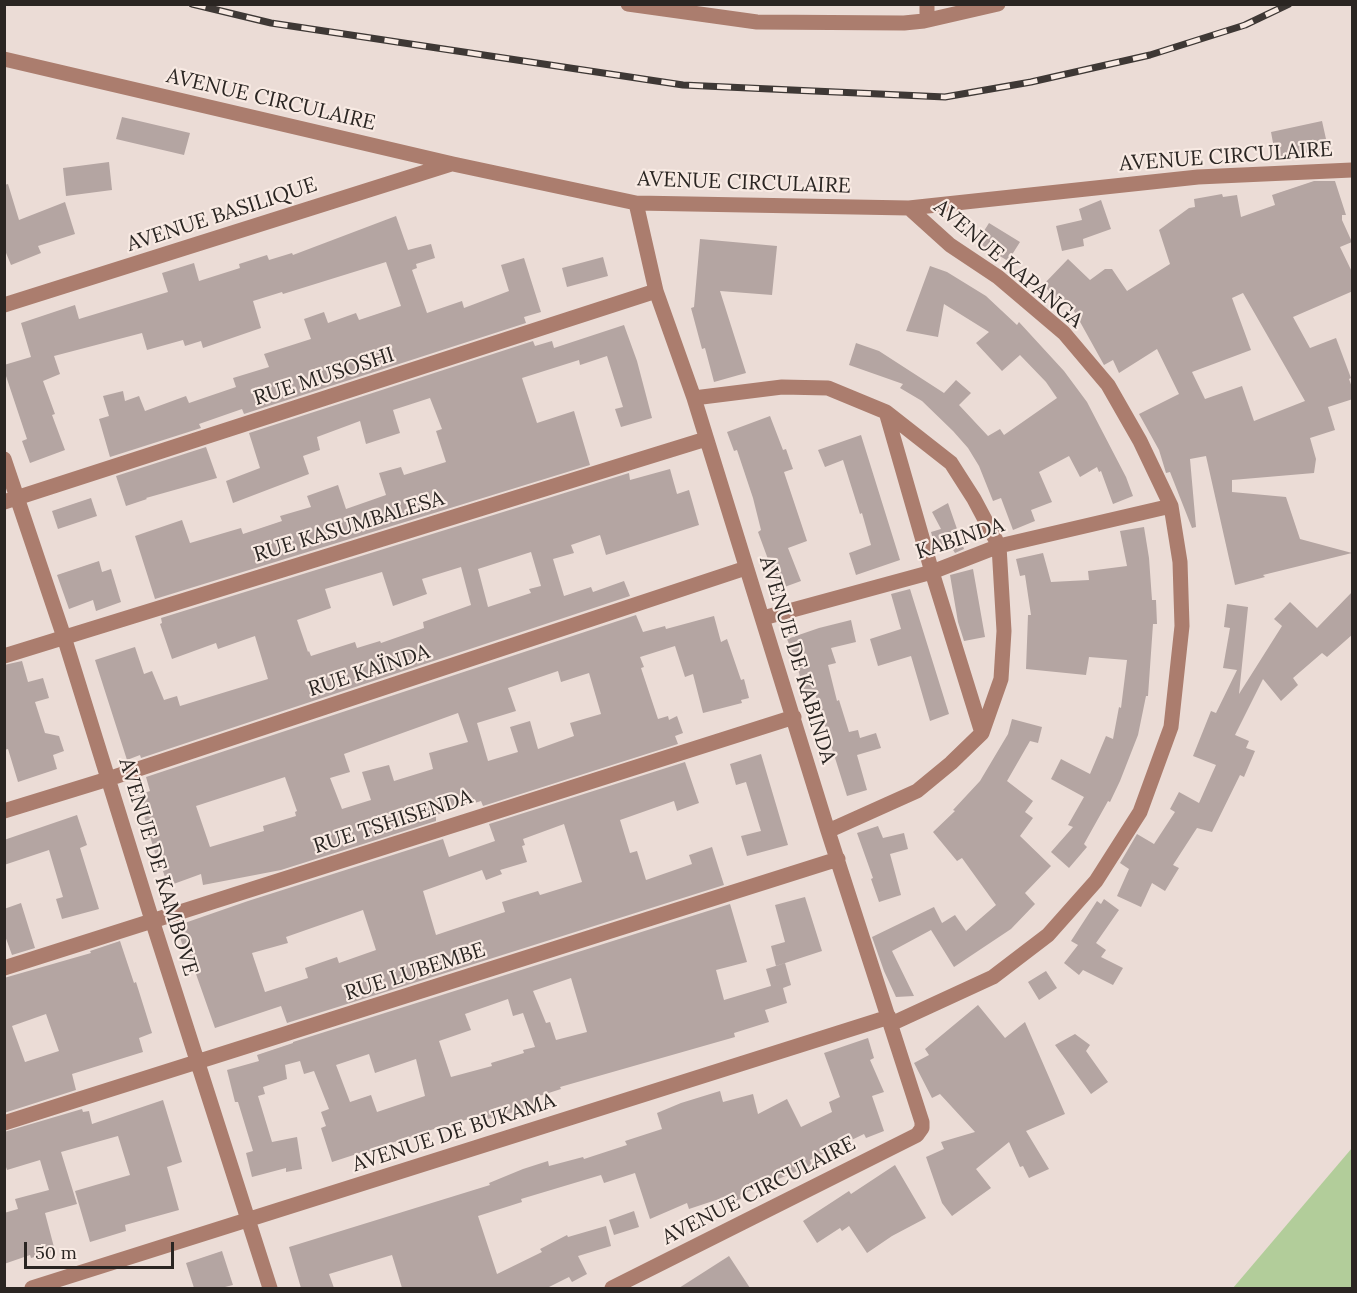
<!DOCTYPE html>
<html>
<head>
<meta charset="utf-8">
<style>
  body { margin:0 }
  #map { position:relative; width:1357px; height:1293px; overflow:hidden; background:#ebdcd6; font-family:Lora,serif }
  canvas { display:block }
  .frame { position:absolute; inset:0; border:6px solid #2a2522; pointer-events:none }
  .scale { position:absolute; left:24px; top:1242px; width:150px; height:27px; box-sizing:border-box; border:3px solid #2a2522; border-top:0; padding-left:8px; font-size:18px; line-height:21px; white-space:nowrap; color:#2a2522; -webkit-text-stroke:4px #f8eae3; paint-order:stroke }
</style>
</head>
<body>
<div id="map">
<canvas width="1357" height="1293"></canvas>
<div class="frame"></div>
<div class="scale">50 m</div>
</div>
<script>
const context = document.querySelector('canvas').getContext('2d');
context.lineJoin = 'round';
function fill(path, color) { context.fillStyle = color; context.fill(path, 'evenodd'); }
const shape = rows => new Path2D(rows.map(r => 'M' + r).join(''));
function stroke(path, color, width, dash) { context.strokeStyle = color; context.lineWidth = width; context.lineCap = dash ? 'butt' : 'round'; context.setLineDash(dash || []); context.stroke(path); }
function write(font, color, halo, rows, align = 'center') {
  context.font = font + ' Lora,serif'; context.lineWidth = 4.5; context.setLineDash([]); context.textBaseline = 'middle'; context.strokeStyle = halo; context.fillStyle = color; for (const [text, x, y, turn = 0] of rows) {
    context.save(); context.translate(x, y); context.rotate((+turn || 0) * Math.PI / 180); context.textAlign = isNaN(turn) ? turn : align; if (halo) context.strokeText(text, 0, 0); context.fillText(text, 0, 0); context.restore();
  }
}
const green = shape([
  [1352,1148,1352,1288,1233,1288]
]);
const building = shape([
  [122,117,190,133,184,155,116,139],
  [1322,121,1328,148,1276,159,1271,132],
  [109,162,112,190,66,196,63,168],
  [1314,181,1335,181,1346,215,1342,215,1342,220,1352,242,1340,247,1353,274,1353,291,1293,317,1310,348,1336,338,1351,378,1349,379,1353,390,1353,399,1328,407,1335,430,1310,438,1316,459,1314,473,1232,480,1232,492,1286,497,1300,539,1352,553,1263,575,1265,577,1235,585,1206,456,1190,459,1196,527,1192,528,1170,472,1166,473,1159,450,1139,414,1179,394,1157,349,1119,373,1113,360,1104,365,1069,302,1064,306,1043,285,1068,259,1090,280,1105,269,1112,269,1127,291,1170,264,1159,230,1189,208,1195,207,1194,199,1222,194,1223,197,1237,195,1241,217,1275,205,1272,195],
  [1243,293,1305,401,1254,421,1242,386,1205,399,1192,372,1251,350,1232,298],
  [8,184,19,220,65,202,75,234,38,246,41,253,11,265,4,248,4,185],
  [1101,200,1111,229,1083,239,1084,246,1062,251,1056,226,1082,220,1079,209],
  [396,216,408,250,431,244,435,258,416,264,417,268,412,270,427,313,462,301,464,308,509,291,501,265,524,258,541,312,524,317,526,323,244,414,242,409,199,424,201,428,110,457,99,419,109,416,103,396,123,391,125,401,139,396,145,411,186,396,189,403,236,387,233,378,269,367,264,354,311,339,304,319,324,312,328,323,356,313,359,320,401,306,386,262,283,294,282,292,253,301,261,328,203,348,201,341,185,346,183,340,147,350,142,333,54,356,60,374,43,381,55,414,52,415,65,450,30,463,22,441,27,439,4,370,4,365,31,357,21,323,75,305,79,319,168,292,162,273,194,263,199,281,240,268,239,264,267,255,269,260,292,253,293,255],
  [989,223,1020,242,1008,261,977,242],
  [700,239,777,246,772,295,720,291,746,373,714,382,705,348,702,349,691,308,694,307],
  [603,257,608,276,567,287,562,268],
  [930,266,947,272,986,296,1017,325,1019,322,1064,371,1087,402,1126,477,1133,496,1113,504,1101,471,1099,472,1097,467,1080,477,1069,456,1039,472,1052,502,1031,510,1035,521,1013,530,1001,498,993,501,979,466,968,448,953,431,922,401,900,388,903,384,849,365,856,343,879,351,944,393,956,380,971,393,959,405,988,436,1000,429,1004,435,1057,398,1046,382,1020,355,1002,371,976,343,989,332,944,304,938,337,906,331],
  [624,325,637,361,652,418,621,427,615,409,623,407,607,356,580,365,579,360,522,378,537,423,574,411,590,465,155,599,135,536,182,520,190,543,241,528,243,534,282,521,280,516,311,507,307,496,338,485,346,509,386,495,379,473,401,467,404,475,446,462,436,431,442,429,430,398,393,410,400,433,366,444,360,421,317,437,320,450,303,456,309,474,233,503,226,481,260,468,249,433,533,341,535,346,552,341,554,348],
  [770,416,783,450,786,449,793,469,784,472,807,541,788,548,801,581,779,589,758,532,761,530,753,498,737,450,734,451,727,432],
  [861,435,900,560,856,575,849,553,871,545,862,513,860,514,843,460,825,467,818,450],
  [206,447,217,478,146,498,147,499,126,506,116,476],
  [670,469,677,494,689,490,699,525,606,555,600,535,571,545,574,553,553,559,564,596,591,587,593,592,624,581,630,596,141,758,140,755,127,760,95,660,135,647,144,674,152,671,164,700,177,696,180,706,268,679,255,636,218,649,216,643,172,659,160,624,162,623,161,618,629,473,630,480],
  [531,552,541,586,529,589,531,593,488,607,478,569],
  [461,567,471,605,423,622,424,628,381,643,380,641,357,648,355,642,311,656,309,651,308,652,297,620,331,608,325,589,382,572,393,606,427,594,422,579],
  [91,498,97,516,58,529,52,511],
  [948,503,964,549,955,553,950,545,936,550,931,532,941,529,932,512],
  [1144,527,1149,558,1152,600,1156,600,1157,624,1153,624,1148,696,1146,696,1138,735,1120,781,1110,802,1108,801,1084,844,1087,847,1069,868,1051,852,1073,827,1068,825,1084,797,1051,779,1061,759,1090,774,1106,736,1113,739,1119,707,1121,708,1127,660,1089,657,1086,675,1026,669,1028,615,1031,615,1025,575,1020,576,1016,559,1043,553,1051,582,1089,580,1088,571,1127,566,1120,531],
  [99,561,102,572,111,569,121,602,96,611,93,600,69,609,57,575],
  [973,569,985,637,964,641,958,622,950,575],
  [910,589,949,714,930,721,911,656,878,666,870,639,901,629,891,594],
  [1353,591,1353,634,1327,657,1322,653,1293,678,1298,685,1281,701,1263,679,1235,735,1249,741,1246,748,1255,751,1244,777,1240,775,1212,832,1197,828,1173,865,1179,868,1165,891,1152,883,1141,907,1117,896,1129,869,1120,863,1137,834,1154,844,1175,812,1170,809,1179,792,1199,803,1216,765,1193,756,1211,711,1216,713,1237,670,1223,668,1230,628,1224,627,1227,604,1248,607,1239,694,1282,626,1274,619,1290,602,1317,628],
  [636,615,643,632,665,626,666,629,714,616,721,642,727,639,741,680,744,679,749,698,741,700,742,703,703,713,693,674,685,677,675,646,640,657,644,667,641,668,658,719,668,716,669,720,677,716,683,733,675,736,678,744,483,806,481,801,436,815,436,821,281,870,203,885,201,874,168,886,159,859,157,860,138,795,150,791,146,777],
  [558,671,561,682,589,673,601,714,570,723,574,736,538,749,530,721,510,727,518,752,488,761,477,723,516,711,508,688],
  [458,713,468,742,429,753,433,769,394,781,389,765,362,772,371,800,342,809,330,778,350,772,344,754],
  [285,777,297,811,295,812,296,816,263,826,264,831,210,847,196,806],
  [851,620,856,642,831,648,836,663,828,665,837,701,839,700,849,732,858,730,860,738,876,733,881,748,857,755,867,790,847,796,814,691,805,694,795,659,787,639,819,628],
  [22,661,28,682,43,678,49,698,35,702,45,733,59,736,64,751,53,755,57,769,18,782,8,749,4,750,4,665],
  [1012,719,1042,727,1038,743,1030,741,1007,781,1033,801,1025,812,1033,818,1020,836,1051,866,1025,893,1035,904,1011,929,954,967,931,930,892,951,914,996,896,997,884,971,872,937,934,907,942,923,955,915,966,931,996,905,962,858,957,861,933,832,955,811,953,810,980,781,1008,734],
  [761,754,788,845,747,856,741,836,761,831,746,782,736,785,730,764],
  [685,762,699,803,677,811,674,801,620,820,630,853,637,851,646,880,692,864,689,855,712,847,724,885,287,1023,281,1006,215,1028,190,957,187,958,176,926,248,901,443,839,449,857,495,841,489,824],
  [564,824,582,882,540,895,538,891,502,902,505,912,436,935,423,891,482,870,486,880,502,874,500,870,527,862,522,846,525,845,523,839],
  [363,910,376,950,339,963,337,957,305,968,308,978,265,992,252,953,288,943,286,937],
  [77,815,87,845,80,848,99,909,62,919,56,899,63,897,49,850,4,865,4,840],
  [878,826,883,838,904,833,908,849,890,854,901,895,879,902,871,879,873,878,857,833],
  [805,897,822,951,776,966,771,946,785,942,775,905],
  [1104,899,1119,910,1096,943,1106,950,1101,957,1123,968,1113,985,1083,970,1079,975,1064,963,1078,945,1071,941,1097,901,1101,904],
  [21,903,35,948,12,955,4,933,4,909],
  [730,904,747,962,716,970,724,1000,771,986,766,969,785,963,791,985,783,988,787,1003,765,1010,769,1022,734,1033,735,1037,560,1087,561,1089,533,1098,535,1106,470,1124,469,1119,440,1127,382,1146,383,1148,367,1153,366,1151,332,1162,321,1128,326,1126,321,1112,329,1109,314,1071,304,1074,300,1061,285,1065,287,1079,263,1087,265,1094,258,1096,272,1142,297,1137,302,1169,286,1172,286,1168,252,1177,246,1153,253,1151,238,1102,235,1102,227,1070,259,1061,257,1055,293,1043,293,1042],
  [571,978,587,1032,556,1040,550,1022,546,1023,533,991],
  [508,999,513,1016,523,1013,535,1047,523,1050,524,1053,491,1063,492,1066,451,1077,439,1041,471,1030,465,1014],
  [369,1054,375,1073,416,1059,425,1096,377,1112,371,1095,350,1102,336,1065],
  [120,941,134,983,136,982,152,1033,139,1038,143,1052,72,1074,76,1090,4,1113,4,978,91,953,90,951],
  [46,1014,59,1051,25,1062,12,1026],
  [1046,971,1057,988,1039,1000,1028,982],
  [978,1005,1005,1038,1025,1022,1065,1114,1026,1131,1049,1169,1029,1178,1023,1166,1020,1167,1009,1142,976,1169,991,1188,952,1216,942,1203,926,1157,944,1149,941,1142,975,1132,940,1094,932,1098,914,1063,929,1055,925,1049],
  [1075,1034,1090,1045,1086,1051,1108,1082,1091,1094,1055,1045],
  [868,1038,874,1058,870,1060,884,1092,872,1096,884,1131,866,1138,864,1134,810,1160,812,1165,740,1195,741,1199,721,1205,719,1199,689,1209,687,1203,650,1219,635,1173,604,1183,601,1175,521,1199,522,1202,478,1216,497,1274,542,1252,540,1249,567,1235,568,1237,606,1226,611,1246,578,1256,587,1274,572,1282,569,1277,547,1288,402,1288,392,1255,329,1274,334,1288,301,1288,289,1247,490,1185,489,1183,523,1169,548,1161,549,1166,583,1157,584,1159,627,1145,625,1141,662,1129,657,1113,681,1103,720,1091,723,1102,753,1094,758,1114,787,1099,801,1127,832,1112,829,1102,840,1097,824,1053],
  [163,1100,182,1162,167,1167,179,1210,125,1225,126,1231,90,1242,75,1191,130,1175,118,1136,61,1152,77,1204,45,1213,55,1251,31,1258,30,1255,4,1264,4,1213,18,1209,15,1199,49,1190,40,1160,7,1170,4,1161,4,1132,82,1109,83,1112,89,1111,92,1124],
  [895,1165,926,1218,892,1236,867,1253,849,1226,842,1231,840,1228,817,1243,803,1221,849,1191,851,1194],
  [634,1211,639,1227,614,1235,609,1220],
  [222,1251,233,1285,221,1288,194,1288,186,1263],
  [729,1256,750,1288,679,1288]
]);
const minor = shape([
  [628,4,757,22,904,23,924,21,927,18,927,4],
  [924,21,998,4],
  [4,59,453,164,636,203,909,208,1198,177,1352,170],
  [4,305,451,164],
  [694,398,782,387,828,388,886,412,951,463,974,499,999,546,1004,631,1001,679,982,733,951,763,917,791,828,831],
  [886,412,932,572,982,733],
  [4,459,64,637,152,920,270,1288],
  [4,502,656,291],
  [763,618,932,572,999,546,1171,506],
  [4,656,706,439],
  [4,811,108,779,746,568],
  [4,968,794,717],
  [891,1024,993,977,1048,935,1096,881,1140,812,1171,727,1182,626,1180,562,1171,506,1140,441,1108,385,1064,333,998,277,950,245,909,208],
  [4,1123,838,859],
  [32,1288,889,1017],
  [612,1288,917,1135,922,1128,922,1122,828,831,694,398,656,291,636,203]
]);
const rail = shape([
  [192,4,271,23,683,85,945,97,1031,82,1150,55,1245,25,1289,4]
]);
const streetNames = [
  ["AVENUE CIRCULAIRE",271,100,13],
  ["AVENUE CIRCULAIRE",1226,157,-4],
  ["AVENUE CIRCULAIRE",744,183,2],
  ["AVENUE BASILIQUE",222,215,-18],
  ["AVENUE KAPANGA",1008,264,40],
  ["RUE MUSOSHI",324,377,-18],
  ["RUE KASUMBALESA",349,527,-17],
  ["KABINDA",960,539,-18],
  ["AVENUE DE KABINDA",797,660,73],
  ["RUE KAÏNDA",369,671,-18],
  ["RUE TSHISENDA",393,822,-18],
  ["AVENUE DE KAMBOVE",158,867,73],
  ["RUE LUBEMBE",415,972,-18],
  ["AVENUE DE BUKAMA",454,1133,-18],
  ["AVENUE CIRCULAIRE",759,1191,-27]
];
fill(green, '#b2cd9a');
fill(building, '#b4a5a2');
stroke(minor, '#ab7d6e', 15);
stroke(rail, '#3e3835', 7);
stroke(rail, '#f8eae3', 4.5, [14]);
write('21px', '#2a2522', '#f8eae3', streetNames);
</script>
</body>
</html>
